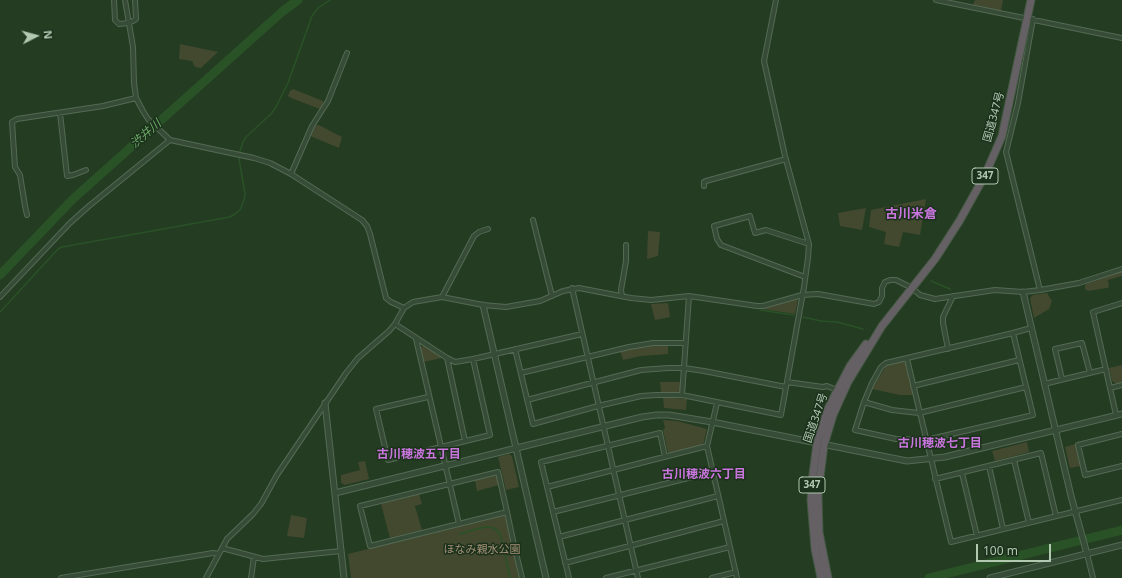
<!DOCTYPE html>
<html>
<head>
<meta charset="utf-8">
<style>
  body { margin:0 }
  #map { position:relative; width:1122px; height:578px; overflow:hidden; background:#243c22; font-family:"Noto Sans",sans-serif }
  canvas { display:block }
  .north { position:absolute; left:16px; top:16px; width:40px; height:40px; -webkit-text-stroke:3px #1c311b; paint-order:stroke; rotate:84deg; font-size:11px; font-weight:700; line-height:16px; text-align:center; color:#b2c8b1 }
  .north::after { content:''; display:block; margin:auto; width:14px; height:18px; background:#b2c8b1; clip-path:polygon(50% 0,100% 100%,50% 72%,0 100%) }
  .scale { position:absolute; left:976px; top:544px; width:75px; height:18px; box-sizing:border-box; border:2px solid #b2c8b1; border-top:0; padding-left:5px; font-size:12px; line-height:14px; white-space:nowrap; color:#b2c8b1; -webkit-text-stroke:3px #1c311b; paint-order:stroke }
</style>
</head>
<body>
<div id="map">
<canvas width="1122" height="578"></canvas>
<div class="north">N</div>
<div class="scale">100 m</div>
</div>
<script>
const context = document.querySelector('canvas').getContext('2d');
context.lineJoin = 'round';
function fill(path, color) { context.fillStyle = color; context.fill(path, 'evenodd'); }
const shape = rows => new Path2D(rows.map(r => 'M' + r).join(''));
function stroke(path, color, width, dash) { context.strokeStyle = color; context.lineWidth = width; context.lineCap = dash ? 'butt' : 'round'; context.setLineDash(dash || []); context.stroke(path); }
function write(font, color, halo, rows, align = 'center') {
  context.font = font + ' "Noto Sans","Noto Sans JP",sans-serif'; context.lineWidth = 3; context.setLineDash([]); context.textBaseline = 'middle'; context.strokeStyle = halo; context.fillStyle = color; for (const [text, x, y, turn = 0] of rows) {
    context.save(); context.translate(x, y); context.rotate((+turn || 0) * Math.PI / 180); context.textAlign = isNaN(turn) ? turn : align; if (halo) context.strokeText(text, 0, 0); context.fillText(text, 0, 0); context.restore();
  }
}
const green = shape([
  [975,0,1003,0,1001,11,973,5],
  [180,44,218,52,201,68,195,67,192,61,179,59],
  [293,89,323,101,323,106,320,109,291,98,288,96,290,91],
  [316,125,319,125,342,137,339,148,310,136,314,127],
  [926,199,920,235,903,232,899,247,884,244,886,232,869,227,871,210],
  [866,208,862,230,840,226,838,213],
  [648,231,660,232,658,256,647,259],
  [1122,272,1122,276,1108,280,1109,287,1107,288,1088,291,1085,289,1085,285,1086,284],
  [1047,293,1052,301,1049,309,1034,318,1030,298,1033,295],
  [796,299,798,300,795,314,762,309],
  [668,303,670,317,655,320,651,304],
  [424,345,442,358,423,362,420,348],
  [650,345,668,345,668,354,641,356,623,360,620,351],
  [902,360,906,363,914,395,900,395,872,389,886,366,888,364],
  [1122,365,1122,382,1117,384,1112,381,1109,368],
  [660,382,681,382,680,390,677,393,661,392],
  [663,397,687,399,686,410,664,408],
  [663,420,677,421,707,429,703,445,668,453,663,430,665,428],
  [1027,442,1029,452,995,461,992,451],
  [1076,444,1081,466,1070,468,1065,447],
  [509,454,512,456,519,487,506,490,498,457],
  [365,461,369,479,345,485,341,483,341,475,360,470,358,462],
  [494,475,497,477,499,485,477,491,475,480],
  [419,494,422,504,415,506,422,530,390,538,381,504],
  [291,515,307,518,304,538,287,536],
  [505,515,519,578,351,578,348,554]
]);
const stream = shape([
  [931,281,950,289],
  [760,310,794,315],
  [0,312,58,249,62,247,230,217,235,214,240,210,244,200,245,194,239,159,240,151,243,142,246,137,271,114,276,107,288,83,312,16,318,8,330,0],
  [803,317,821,321,837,322,863,329],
  [460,534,480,528,488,527,493,528,497,530,500,535,503,545],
  [504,549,510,578]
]);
const river = shape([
  [0,275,73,199,283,11,298,0],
  [929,578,1122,530]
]);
const minor = shape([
  [114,0,115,20,119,24,128,23,133,21,136,19,135,0],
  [125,0,133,47,134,83,136,98,143,111,148,119,170,140,254,158,270,163,291,174,362,220,367,226,370,234,386,298,391,302,404,308],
  [936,0,1122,38],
  [1033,19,1018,103,1006,152,1040,290],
  [60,113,67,176,73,175,86,170],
  [291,174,312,126,328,101,347,53],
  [704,186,704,182,706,181,786,159],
  [27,215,25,206,20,175,15,167,12,122,17,119,103,106,136,98],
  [533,220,552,296],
  [805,277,721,245,717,239,714,226,750,216,755,233,766,230,809,244],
  [572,288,638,578],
  [622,296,621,290,626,261,626,245],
  [0,297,70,223,89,206,170,140],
  [442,297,474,236,479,232,488,229],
  [395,324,447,358,455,362,473,359,582,334],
  [1013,333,1033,415,926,440,896,439,855,430,864,402,872,383,881,367,886,363,1013,333],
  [1013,333,1031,328],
  [416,339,459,524],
  [515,349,533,424,598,406,641,396,656,395,682,395,781,415,804,287,808,258,809,244,785,156,764,61,776,0],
  [948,349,943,323,943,317,953,296],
  [447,358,465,441],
  [907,359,951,542,1122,500],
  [521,373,629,347,653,343,685,343],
  [1062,379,1055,349,1082,343,1090,373],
  [787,382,823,387,827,386,837,390],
  [1044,384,1106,369],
  [913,386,1019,360],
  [1110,388,1122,385],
  [682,395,689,296],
  [428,397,376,409,388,460,490,435,473,359],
  [527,400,641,370,668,368,684,368,704,371,786,387],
  [864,402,892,410,919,413,1026,387],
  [717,403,707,446,737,578],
  [1116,415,1093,312,1122,303],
  [1122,434,1078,445,1085,475,1122,466],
  [1014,460,1029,523],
  [989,466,1003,529],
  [962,473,977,536],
  [935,479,1041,453,1056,516],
  [547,487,707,446],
  [507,512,370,546,360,506,498,472,507,512,514,545,522,578],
  [553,512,712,472],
  [559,537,718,496],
  [222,548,263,559,341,551],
  [1087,554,1093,578],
  [565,563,724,521],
  [61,578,213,553,219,554],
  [206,578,227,539,253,514,261,504,277,475,346,373,358,358,389,331,395,324,404,308,413,302,442,297,483,305,506,307,540,301,563,291,579,288,631,298,651,300,689,296,757,306,763,306,802,295,818,294,874,304,879,302,882,296,882,288,885,282,890,280,896,280,912,288,920,295,935,299,995,290,1023,292,1040,290,1079,283,1122,269],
  [251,578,254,557],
  [569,578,541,462,660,433,665,457],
  [606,578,730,547],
  [712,578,736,572]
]);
const tertiary = shape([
  [1023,292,1071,496,1087,554],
  [483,305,546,578],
  [325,403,344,578],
  [335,493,642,417,656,415,669,415,712,422,907,461,945,457,1122,414],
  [990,578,1122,545]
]);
const trunk = shape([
  [821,578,815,549,811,500,813,474,817,443,828,409,835,395,850,366,866,344],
  [828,578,819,532,818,493,824,445,833,415,848,382,882,326,935,259,960,220,985,175,1002,136,1031,0]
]);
const shields = [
  [985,176,26],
  [812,485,26]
];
const shieldNames = [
  ["347",985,176],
  ["347",812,485]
];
const streetNames = [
  ["国道347号",994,117,-75],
  ["国道347号",816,418,-71]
];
const parkNames = [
  ["ほなみ親水公園",482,550]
];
const waterNames = [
  ["渋井川",146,134,-41]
];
const neighbourhoodNames = [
  ["古川穂波七丁目",940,444],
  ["古川穂波五丁目",419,455],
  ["古川穂波六丁目",704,475]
];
const quarterNames = [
  ["古川米倉",911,214]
];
fill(green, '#42492f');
stroke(stream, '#2a5227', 1.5);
stroke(river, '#2a5227', 9);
stroke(minor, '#556a54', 6);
stroke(tertiary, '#556a54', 7);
stroke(trunk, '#425741', 9);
stroke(minor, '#374c36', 4);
stroke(tertiary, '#374c36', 5);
stroke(trunk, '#646064', 7);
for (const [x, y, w] of shields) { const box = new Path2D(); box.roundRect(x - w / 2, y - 8, w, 16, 3); context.fillStyle = '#1c311b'; context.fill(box); stroke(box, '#b2c8b1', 1); }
write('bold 10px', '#b2c8b1', null, shieldNames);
write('11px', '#b2c8b1', '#1c311b', streetNames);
write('11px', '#a49177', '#1c311b', parkNames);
write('italic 12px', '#6da869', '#1c311b', waterNames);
write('bold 12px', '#c875dd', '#1c311b', neighbourhoodNames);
write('bold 13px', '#c875dd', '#1c311b', quarterNames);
</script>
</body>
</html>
